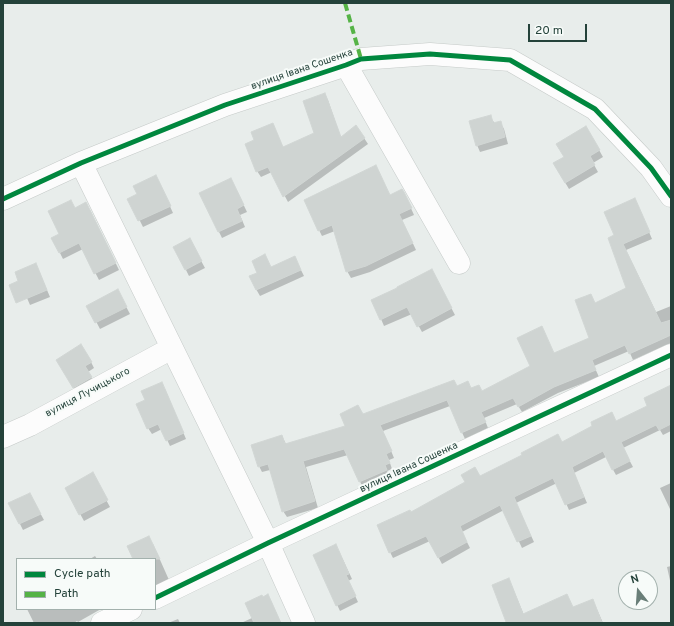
<!DOCTYPE html>
<html>
<head>
<meta charset="utf-8">
<style>
  body { margin:0 }
  #map { position:relative; width:674px; height:626px; overflow:hidden; background:#e8edeb; font-family:Overpass,sans-serif }
  canvas { display:block }
  .frame { position:absolute; inset:0; border:4px solid #24423a; pointer-events:none }
  .legend { position:absolute; left:16px; top:558px; width:140px; height:52px; box-sizing:border-box; background:#f7fbf9; border:1px solid #a3b1ad; margin:0; padding:5px 7px; list-style:none; font-size:12px; color:#24423a }
  .legend li { display:flex; align-items:center; gap:8px; height:20px }
  .legend b { width:20px; border:1px solid #a3b1ad }
  .north { position:absolute; left:618px; top:570px; width:40px; height:40px; box-sizing:border-box; background:#f7fbf9; border:1px solid #a3b1ad; border-radius:50%; rotate:343deg; font-size:11px; font-weight:700; line-height:16px; text-align:center; color:#24423a }
  .north::after { content:''; display:block; margin:auto; width:14px; height:18px; background:#697e78; clip-path:polygon(50% 0,100% 100%,50% 72%,0 100%) }
  .scale { position:absolute; left:528px; top:24px; width:59px; height:18px; box-sizing:border-box; border:2px solid #24423a; border-top:0; padding-left:5px; font-size:12px; line-height:14px; white-space:nowrap; color:#24423a; -webkit-text-stroke:3px #f7fbf9; paint-order:stroke }
</style>
</head>
<body>
<div id="map">
<canvas width="674" height="626"></canvas>
<div class="frame"></div>
<ul class="legend">
<li><b style="height:5px;background:#00873e"></b>Cycle path</li>
<li><b style="height:5px;background:#55b346"></b>Path</li>
</ul>
<div class="north">N</div>
<div class="scale">20 m</div>
</div>
<script>
const context = document.querySelector('canvas').getContext('2d');
context.lineJoin = 'round';
function fill(path, color) { context.fillStyle = color; context.fill(path, 'evenodd'); }
const shape = rows => new Path2D(rows.map(r => 'M' + r).join(''));
function stroke(path, color, width, dash) { context.strokeStyle = color; context.lineWidth = width; context.lineCap = dash ? 'butt' : 'round'; context.setLineDash(dash || []); context.stroke(path); }
function write(font, color, halo, rows, align = 'center') {
  context.font = font + ' Overpass,sans-serif'; context.lineWidth = 4; context.setLineDash([]); context.textBaseline = 'middle'; context.strokeStyle = halo; context.fillStyle = color; for (const [text, x, y, turn = 0] of rows) {
    context.save(); context.translate(x, y); context.rotate((+turn || 0) * Math.PI / 180); context.textAlign = isNaN(turn) ? turn : align; if (halo) context.strokeText(text, 0, 0); context.fillText(text, 0, 0); context.restore();
  }
}
const shadow = shape([
  [325,94,328,100,341,138,364,138,368,144,288,202,272,172,261,177,257,171,256,141,273,124,283,148,315,134],
  [490,116,495,124,500,122,504,129,508,144,480,152,477,145],
  [586,127,603,157,593,163,598,172,569,189,554,164,565,157],
  [159,182,173,213,143,227,129,199],
  [234,185,247,212,240,215,245,227,222,238,200,193],
  [390,196,406,197,414,215,402,220,416,250,370,272,351,278,347,271,335,231,322,236,319,230],
  [638,206,652,239,626,250,656,312,671,306,671,343,633,360,629,351,594,366,599,377,558,393,522,412,517,404,484,418,488,428,465,439,450,406,383,431,394,458,389,460,392,469,387,471,390,476,363,488,348,455,306,467,318,508,287,517,283,511,270,470,262,472,259,466,282,436,286,444,347,427,363,415,457,387,482,392,554,354,590,338,591,295,595,304,627,288,616,236],
  [75,209,90,210,119,270,99,280,83,249,63,259,60,253],
  [193,246,205,268,189,276,186,270],
  [298,264,304,276,260,296,256,289,271,268],
  [36,265,39,271,50,297,30,305,27,298],
  [435,277,455,315,422,332,412,314,384,326,381,319],
  [121,297,130,314,100,329,88,306],
  [91,362,94,368,88,372,95,384,77,393,61,367],
  [671,386,671,431,663,435,660,430,623,448,633,467,616,475,606,457,574,473,587,503,569,510,557,483,516,503,534,542,522,548,504,510,462,532,470,548,442,564,430,541,393,558,390,552,410,513,479,477,562,443,616,422,649,406],
  [165,389,186,439,170,446,162,429,152,434,148,428],
  [92,474,110,507,84,521,66,488],
  [671,483,671,509,670,509,660,488],
  [33,500,44,520,23,530,20,524],
  [153,544,169,580,155,586,155,559,134,559],
  [339,551,352,579,348,581,358,602,340,611,314,556],
  [95,556,97,559,90,559],
  [671,566,671,585,667,567],
  [512,586,524,615,573,608,593,601,596,607,603,623,507,623],
  [263,598,271,601,281,623,241,623,252,618],
  [27,609,101,609,78,622,77,621,74,623,34,623],
  [178,619,180,623,168,623]
]);
const building = shape([
  [325,93,341,137,356,125,365,138,283,197,268,167,256,172,245,144,254,140,251,132,273,123,283,147,314,133,303,101,325,93],
  [491,115,493,123,501,121,505,137,476,146,469,121,491,115],
  [586,126,600,150,590,156,595,165,565,183,553,163,564,157,556,144,586,126],
  [376,165,390,195,402,189,404,192,412,208,399,214,413,243,366,266,346,272,332,225,318,231,304,200,376,165],
  [156,175,171,206,138,221,127,199,137,194,133,186,156,175],
  [231,178,244,205,237,209,242,221,218,232,199,193,231,178],
  [635,198,650,232,623,244,661,323,671,320,671,335,629,354,625,345,592,360,596,370,554,387,518,407,513,398,481,412,486,422,461,433,447,400,380,425,392,451,386,454,390,463,385,465,387,470,359,482,344,449,303,461,315,501,282,512,268,464,258,467,251,445,282,435,285,444,345,426,340,414,358,405,363,414,454,380,457,386,468,381,471,388,479,385,482,391,530,366,517,338,542,326,554,353,589,338,575,300,591,294,595,303,626,288,608,238,614,235,604,212,635,198],
  [71,200,75,208,86,202,116,263,94,274,79,243,59,253,51,238,59,234,48,211,71,200],
  [190,238,202,261,185,270,173,247,190,238],
  [265,254,271,267,295,256,301,270,256,290,249,276,257,273,252,261,265,254],
  [36,263,47,290,16,303,9,285,18,281,15,272,36,263],
  [432,269,452,308,417,327,407,307,380,320,371,300,397,288,397,287,432,269],
  [118,289,127,307,95,323,86,306,118,289],
  [81,344,92,362,85,366,92,377,73,388,56,360,81,344],
  [162,382,184,433,166,441,158,424,147,429,136,404,145,400,141,391,162,382],
  [671,385,671,424,659,430,656,425,621,442,630,461,612,470,603,451,572,467,584,497,565,505,553,478,514,497,531,536,517,542,500,505,460,526,467,542,438,558,426,536,389,553,377,525,410,510,411,512,465,482,461,475,475,467,480,476,522,455,521,453,558,434,562,442,592,426,591,422,612,412,616,421,647,406,644,398,671,385],
  [93,472,108,500,79,515,65,488,93,472],
  [30,493,41,514,19,524,8,503,30,493],
  [149,536,160,559,133,559,127,546,149,536],
  [336,544,349,574,346,575,356,596,336,606,313,555,336,544],
  [509,578,523,614,567,594,573,607,593,599,602,623,504,623,506,622,492,585,509,578],
  [268,594,281,623,254,623,245,603,262,595,263,597,268,594]
]);
const street = shape([
  [346,65,459,263],
  [81,163,268,543,304,623],
  [3,199,81,163,225,105,346,65,361,59,430,54,510,60,595,109,651,168,671,196],
  [3,437,30,425,172,348],
  [155,598,268,543,671,355],
  [102,623,131,609]
]);
const quiet = shape([
  [345,3,361,59]
]);
const cycleway = shape([
  [3,199,81,163,225,105,346,65,361,59,430,54,510,60,595,109,651,168,671,196],
  [155,598,268,543,671,355]
]);
const streetNames = [
  ["вулиця Івана Сошенка",302,70,-19],
  ["вулиця Лучицького",88,393,-28],
  ["вулиця Івана Сошенка",409,468,-25]
];
fill(shadow, '#0003');
fill(building, '#cfd4d2');
stroke(building, '#d1d6d4', 1);
stroke(street, '#c5cac8', 23);
stroke(street, '#fcfcfc', 22);
stroke(quiet, '#55b346', 4, [8, 4]);
stroke(cycleway, '#00873e', 5);
write('10px', '#24423a', '#f7fbf9', streetNames);
</script>
</body>
</html>
